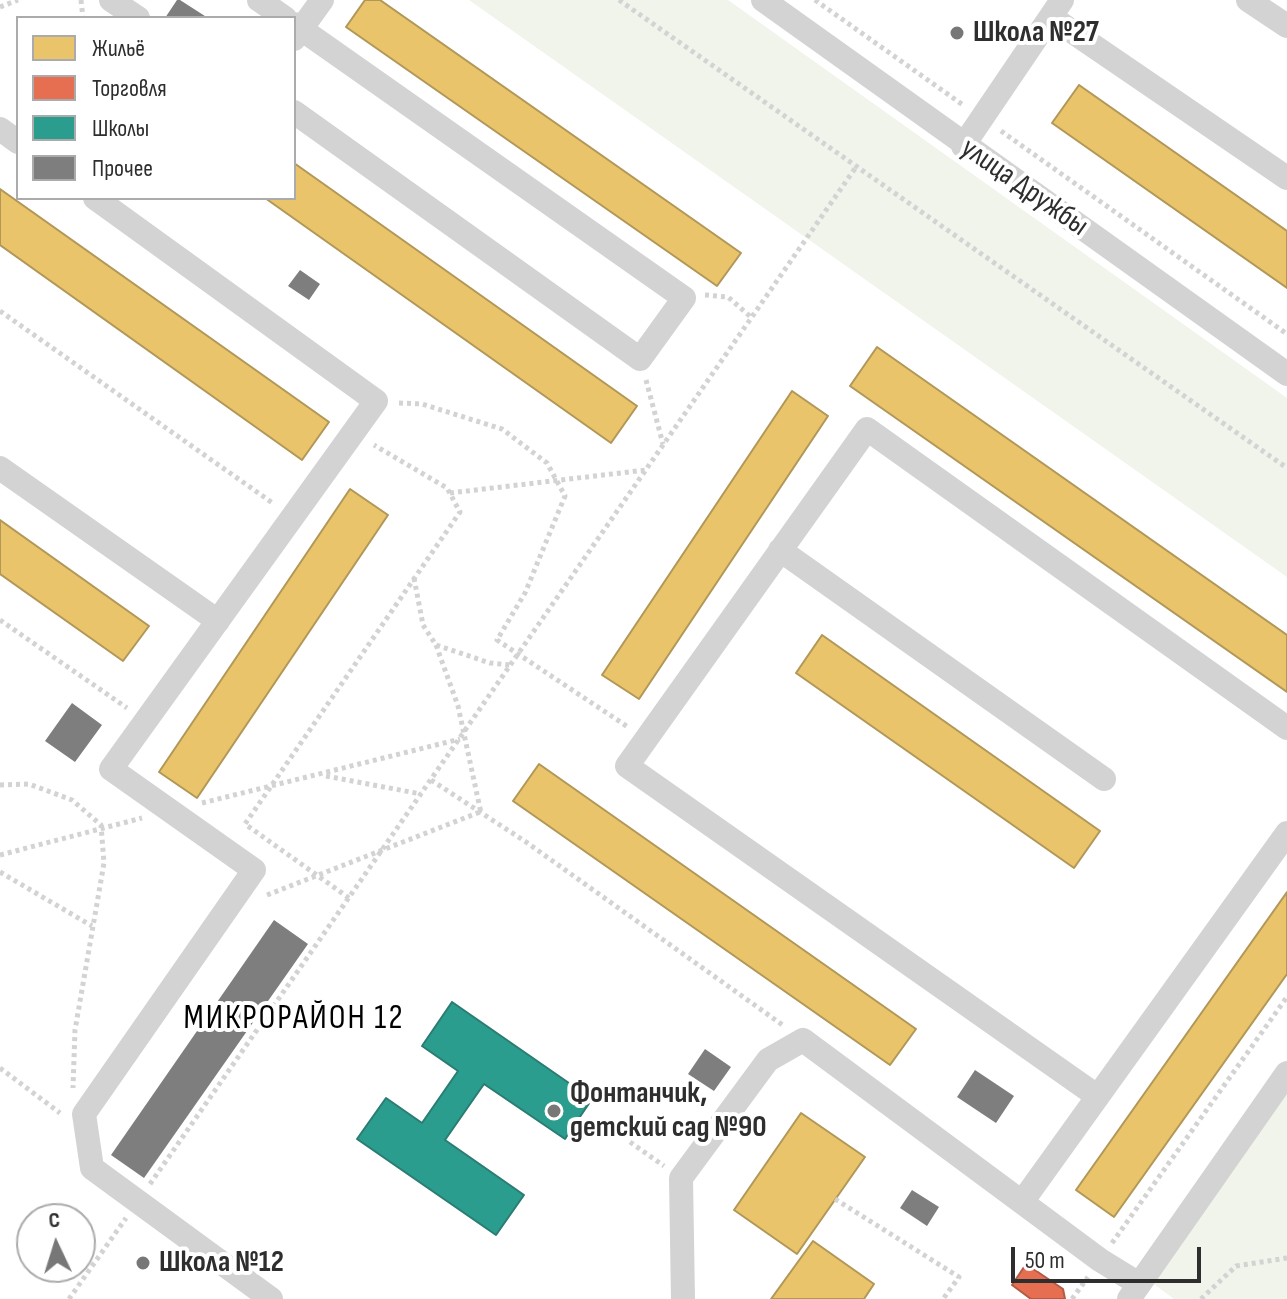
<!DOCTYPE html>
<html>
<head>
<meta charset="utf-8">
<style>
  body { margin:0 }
  #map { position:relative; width:1287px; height:1299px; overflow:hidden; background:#fff; font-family:"Sofia Sans Condensed",sans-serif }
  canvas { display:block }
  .legend { position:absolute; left:16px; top:16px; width:280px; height:184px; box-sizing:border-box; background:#fff; border:2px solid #ababab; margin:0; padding:10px 14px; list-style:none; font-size:24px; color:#2e2e2e }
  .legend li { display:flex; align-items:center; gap:16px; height:40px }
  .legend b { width:40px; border:2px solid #ababab }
  .north { position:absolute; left:16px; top:1203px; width:80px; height:80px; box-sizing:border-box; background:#fff; border:2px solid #ababab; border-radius:50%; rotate:356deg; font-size:22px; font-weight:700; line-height:32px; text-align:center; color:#2e2e2e }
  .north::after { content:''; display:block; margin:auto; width:28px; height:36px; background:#777; clip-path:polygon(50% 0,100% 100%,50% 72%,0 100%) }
  .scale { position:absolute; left:1011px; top:1247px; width:190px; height:36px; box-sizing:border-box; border:4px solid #2e2e2e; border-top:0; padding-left:10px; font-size:24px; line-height:28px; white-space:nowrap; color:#2e2e2e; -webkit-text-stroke:6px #fff; paint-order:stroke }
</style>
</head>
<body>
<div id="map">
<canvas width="1287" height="1299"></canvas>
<ul class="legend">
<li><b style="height:22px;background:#e9c46a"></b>Жильё</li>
<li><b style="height:22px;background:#e76f51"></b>Торговля</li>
<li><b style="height:22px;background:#2a9d8f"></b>Школы</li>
<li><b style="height:22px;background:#7e7e7e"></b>Прочее</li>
</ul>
<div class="north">С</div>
<div class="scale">50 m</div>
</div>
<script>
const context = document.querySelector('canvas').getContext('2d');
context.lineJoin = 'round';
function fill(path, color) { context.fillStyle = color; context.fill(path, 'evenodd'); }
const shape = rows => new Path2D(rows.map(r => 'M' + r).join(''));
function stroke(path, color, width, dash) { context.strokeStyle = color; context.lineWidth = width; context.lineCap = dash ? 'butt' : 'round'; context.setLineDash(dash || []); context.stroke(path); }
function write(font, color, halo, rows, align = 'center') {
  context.font = font + ' "Sofia Sans Condensed",sans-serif'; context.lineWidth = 8; context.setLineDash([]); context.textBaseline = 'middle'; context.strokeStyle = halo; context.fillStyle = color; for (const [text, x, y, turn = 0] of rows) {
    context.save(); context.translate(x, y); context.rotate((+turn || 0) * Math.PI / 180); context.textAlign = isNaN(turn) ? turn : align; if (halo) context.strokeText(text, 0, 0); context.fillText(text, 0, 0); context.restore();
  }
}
const green = shape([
  [469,0,728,0,1287,398,1287,577],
  [1287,1086,1287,1299,1174,1299,1150,1281]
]);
const homes = shape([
  [365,0,380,0,741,253,717,286,346,27,365,0],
  [1079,85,1287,231,1287,288,1052,123,1079,85],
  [294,163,637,406,611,443,265,198,294,198,294,163],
  [0,189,329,422,302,460,0,245,0,189],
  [877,347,1287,635,1287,692,850,386,877,347],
  [792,391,828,416,639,699,602,675,792,391],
  [350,489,388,515,197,798,159,772,350,489],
  [0,520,149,626,123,661,0,574,0,520],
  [822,635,1100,831,1074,868,796,673,822,635],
  [539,764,916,1029,890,1065,513,801,539,764],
  [1287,892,1287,974,1114,1217,1076,1190,1287,892],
  [801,1113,865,1157,797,1254,734,1210,801,1113],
  [813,1241,874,1284,864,1299,771,1299,813,1241]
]);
const shops = shape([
  [1026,1264,1063,1289,1065,1299,1031,1299,1012,1285,1026,1264]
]);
const schools = shape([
  [452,1002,592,1099,565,1139,484,1084,445,1140,524,1195,496,1235,357,1139,386,1098,422,1123,458,1071,422,1046,452,1002]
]);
const building = shape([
  [177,0,180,0,208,18,165,18],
  [300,270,320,284,309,300,288,286],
  [72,703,102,725,75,762,45,741],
  [274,920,308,944,144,1178,111,1155],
  [705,1049,731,1067,714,1091,688,1074],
  [975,1070,1014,1096,996,1123,957,1097],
  [912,1190,939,1207,927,1226,900,1208]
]);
const path = shape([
  [81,0,83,18],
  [619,0,1287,468],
  [815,0,963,105],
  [0,7,18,0],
  [1001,131,1287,334],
  [705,295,728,297,752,318],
  [0,311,274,504],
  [646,380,663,444],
  [399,403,422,404,502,429,547,463,565,496,525,593,497,640,628,727],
  [450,493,646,470],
  [414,578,423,625,436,645,490,663,510,665],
  [0,620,127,708],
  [436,645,458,706,481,813],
  [326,776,421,794],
  [431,780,526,842,784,1026],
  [0,785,29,784,72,800,101,825,104,863,75,1030,73,1088],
  [202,803,460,739],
  [0,855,142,818],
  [0,872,92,926],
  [267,895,480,812],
  [349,898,245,824,460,512,447,488,374,445],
  [0,1068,60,1113],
  [630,1142,664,1166],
  [150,1184,856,167],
  [835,1199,959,1277,943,1299],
  [1112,1243,1287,997],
  [69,1299,126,1218],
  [1072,1299,1088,1277],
  [1201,1299,1236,1266,1287,1258]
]);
const minor = shape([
  [111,0,138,18],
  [259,0,285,18],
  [763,0,1287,374],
  [1248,0,1287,26],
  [1051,17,1287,178],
  [294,24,684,298,640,359,294,112],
  [294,39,322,0],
  [0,129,18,142],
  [963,146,1062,0],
  [95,198,376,401,111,769,254,870,84,1114,92,1168,271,1299],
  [0,468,218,621],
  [780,550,1104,779],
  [1097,1096,627,766,867,429,1287,728],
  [1022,1202,1287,833],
  [683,1299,681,1178,768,1060,803,1040,1100,1260,1139,1284],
  [1129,1299,1287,1073]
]);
const markers = [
  [957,33,8,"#777"],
  [554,1111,8,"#777"],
  [143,1263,8,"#777"]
];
const poiNames = [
  ["Школа №27",973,33],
  ["Фонтанчик,",570,1094],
  ["детский сад №90",570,1128],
  ["Школа №12",159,1263]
];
const streetNames = [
  ["улица Дружбы",1024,188,35]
];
const quarterNames = [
  ["МИКРОРАЙОН 12",294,1019]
];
fill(green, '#f0f4eb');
fill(homes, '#e9c46a');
stroke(homes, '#b19758', 2);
fill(shops, '#e76f51');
stroke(shops, '#b05c46', 2);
fill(schools, '#2a9d8f');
stroke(schools, '#2b7c72', 2);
fill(building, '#7e7e7e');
stroke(path, '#d3d3d3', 5, [4, 4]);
stroke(minor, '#d3d3d3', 24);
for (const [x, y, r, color] of markers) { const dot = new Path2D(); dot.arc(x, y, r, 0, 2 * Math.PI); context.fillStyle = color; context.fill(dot); stroke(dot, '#fff', 3); }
write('bold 30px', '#2e2e2e', '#fff', poiNames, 'left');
write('30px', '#2e2e2e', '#fff', streetNames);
context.letterSpacing = '2px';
write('34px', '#000', '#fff', quarterNames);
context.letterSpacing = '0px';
</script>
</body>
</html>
